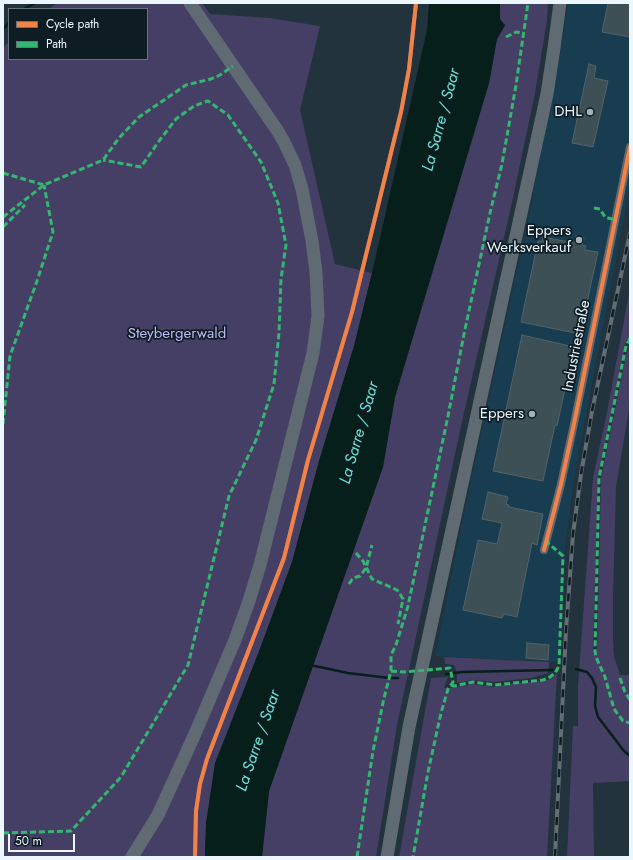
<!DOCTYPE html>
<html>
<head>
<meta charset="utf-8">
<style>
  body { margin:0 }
  #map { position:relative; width:633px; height:860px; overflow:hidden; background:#22333d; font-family:Jost,sans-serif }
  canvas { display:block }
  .frame { position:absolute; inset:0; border:4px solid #ecf6fd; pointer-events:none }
  .legend { position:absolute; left:8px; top:8px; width:140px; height:52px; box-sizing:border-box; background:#0e1c24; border:1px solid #67737b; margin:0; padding:5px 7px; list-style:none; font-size:12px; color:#ecf6fd }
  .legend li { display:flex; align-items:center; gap:8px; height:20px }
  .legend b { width:20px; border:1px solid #67737b }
  .scale { position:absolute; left:8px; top:834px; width:67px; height:18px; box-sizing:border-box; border:2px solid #ecf6fd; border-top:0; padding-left:5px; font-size:12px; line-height:14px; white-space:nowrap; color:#ecf6fd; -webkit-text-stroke:3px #0e1c24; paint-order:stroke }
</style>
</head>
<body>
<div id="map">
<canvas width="633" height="860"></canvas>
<div class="frame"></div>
<ul class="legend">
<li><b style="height:5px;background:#f48246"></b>Cycle path</li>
<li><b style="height:5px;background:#33b770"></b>Path</li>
</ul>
<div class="scale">50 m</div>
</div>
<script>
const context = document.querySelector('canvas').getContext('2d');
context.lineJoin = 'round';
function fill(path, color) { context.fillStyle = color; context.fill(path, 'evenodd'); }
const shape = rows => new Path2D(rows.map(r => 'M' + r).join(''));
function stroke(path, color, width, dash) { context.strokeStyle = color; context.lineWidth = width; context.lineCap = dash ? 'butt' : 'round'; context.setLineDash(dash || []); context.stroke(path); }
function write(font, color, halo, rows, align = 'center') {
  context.font = font + ' Jost,sans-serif'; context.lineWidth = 3.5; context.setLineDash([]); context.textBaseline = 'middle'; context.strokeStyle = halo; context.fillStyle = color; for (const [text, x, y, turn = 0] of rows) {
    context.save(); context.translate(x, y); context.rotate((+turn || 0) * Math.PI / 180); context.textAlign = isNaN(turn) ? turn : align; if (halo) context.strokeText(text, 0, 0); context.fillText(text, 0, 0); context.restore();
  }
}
const built = shape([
  [568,3,630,3,630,186,576,467,565,546,560,662,435,656,472,475,530,211,561,49]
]);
const green = shape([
  [57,3,202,3,210,14,270,18,320,26,300,110,335,264,372,273,354,346,319,461,292,562,261,646,206,823,205,857,3,857,3,47,9,42,9,59,147,59,147,9,49,9],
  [500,3,548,3,547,20,535,93,511,207,461,426,397,725,376,857,262,857,269,791,383,467,395,397,489,83,497,39,505,26,500,19],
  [630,288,630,335,626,341,598,478,593,650,597,650,601,478,626,355,630,342,630,403,616,487,613,595,613,640,614,656,620,675,630,675,630,781,593,783,594,857,567,857,573,726,578,726,578,686,593,478,607,412],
  [444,657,549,662,548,673,531,678,495,682,473,680,457,683,457,673,454,665,445,664],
  [557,673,547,857,399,857,431,678,448,677,444,688,450,688,472,684,495,687,506,684,543,681,551,679]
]);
const water = shape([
  [429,3,500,3,500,19,505,25,497,39,489,83,395,397,383,467,269,791,262,857,205,857,206,823,215,763,261,646,292,562,319,461,354,346,372,273,427,30]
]);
const stream = shape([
  [24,9,35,3],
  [3,30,9,22],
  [310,665,348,673,389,678,398,678],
  [576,669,587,672,592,678,596,687,595,706,598,717,624,751,630,756],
  [446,674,462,672,553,670]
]);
const building = shape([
  [608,3,630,3,630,37,602,32,608,3],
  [589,64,596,66,594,78,608,81,593,147,572,143,589,64],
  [576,236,584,238,582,245,586,246,585,250,598,252,580,334,521,322,538,241,542,241,543,237,575,243,576,236],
  [522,335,574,347,557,426,555,425,543,481,493,471,522,335],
  [488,492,508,497,506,504,509,505,509,507,543,514,537,545,532,543,517,617,504,614,502,618,463,610,478,540,497,544,502,523,482,519,488,492],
  [527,643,549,645,548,660,526,658,527,643]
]);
const lane = shape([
  [195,857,196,811,200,784,207,759,284,558,308,460,352,312,401,112,409,69,416,3]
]);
const street = shape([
  [544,550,561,484,575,419,630,147]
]);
const primary = shape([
  [132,857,158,815,194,736,235,640,249,601,260,565,313,353,318,316,316,272,312,241,302,189,295,165,284,142,277,130,190,3],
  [387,857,409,727,547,94,554,48,560,3]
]);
const rail = shape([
  [555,857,566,630,573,534,581,474,592,411,630,233]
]);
const quiet = shape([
  [506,37,516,32,523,33],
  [3,173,44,185],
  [594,208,600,209,605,217,615,220],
  [3,217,44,185,103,160,119,138,139,117,186,85,211,79,220,75,233,66],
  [3,227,25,205],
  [630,338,626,346,599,478,595,651,596,657,605,677,614,709,623,721,630,723],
  [3,424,10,356,37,281,53,232,44,185],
  [356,553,363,561,372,579,397,590,400,594,403,599,398,624],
  [349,584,353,578,360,576,366,568,372,545],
  [391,671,403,672,450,668,453,682,448,689,441,713,428,772,413,857],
  [620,678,625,692,630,700],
  [451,685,454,686,473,682,495,685,543,680,550,677,555,673,559,666,563,556,548,543,547,539],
  [3,833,71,831,121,777,188,665,229,496,256,440,274,384,279,333,281,279,286,245,278,203,261,162,228,115,208,101,194,106,176,119,159,141,141,167,103,160],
  [357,857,373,751,384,698,391,671,391,655,396,645,408,606,448,416,464,334,490,213,502,164,516,85,528,3]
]);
const cycleway = shape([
  [544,550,561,484,575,419,630,147],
  [195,857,196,811,200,784,207,759,284,558,308,460,352,312,401,112,409,69,416,3]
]);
const markers = [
  [590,112,4,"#a5b2ba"],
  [579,240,4,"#a5b2ba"],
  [532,414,4,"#a5b2ba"]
];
const poiNames = [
  ["DHL",582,112],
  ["Eppers",571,231],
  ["Werksverkauf",571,248],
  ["Eppers",524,414]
];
const parkNames = [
  ["Steybergerwald",177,334]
];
const streetNames = [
  ["Industriestraße",577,346,-79]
];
const waterNames = [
  ["La Sarre / Saar",442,120,-75],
  ["La Sarre / Saar",360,433,-74],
  ["La Sarre / Saar",259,741,-71]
];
fill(built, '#183d51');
fill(green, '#453f66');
fill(water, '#061f1b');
stroke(stream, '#061f1b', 2.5);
fill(building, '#3c5056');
stroke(building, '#526268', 1);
stroke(lane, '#63696f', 4);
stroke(street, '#63696f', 8);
stroke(primary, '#5f6a73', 13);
stroke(rail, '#636e74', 4);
stroke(rail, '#0e1c24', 2.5, [8]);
stroke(quiet, '#33b770', 3, [6, 3]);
stroke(cycleway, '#f48246', 4);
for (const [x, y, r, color] of markers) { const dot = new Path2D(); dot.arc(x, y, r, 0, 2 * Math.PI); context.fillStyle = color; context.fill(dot); stroke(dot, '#0e1c24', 1.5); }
write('15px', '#ecf6fd', '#0e1c24', poiNames, 'right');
write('15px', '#c3b6f7', '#0e1c24', parkNames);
write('15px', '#ecf6fd', '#0e1c24', streetNames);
write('italic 16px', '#6be4ce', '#0e1c24', waterNames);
</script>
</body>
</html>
